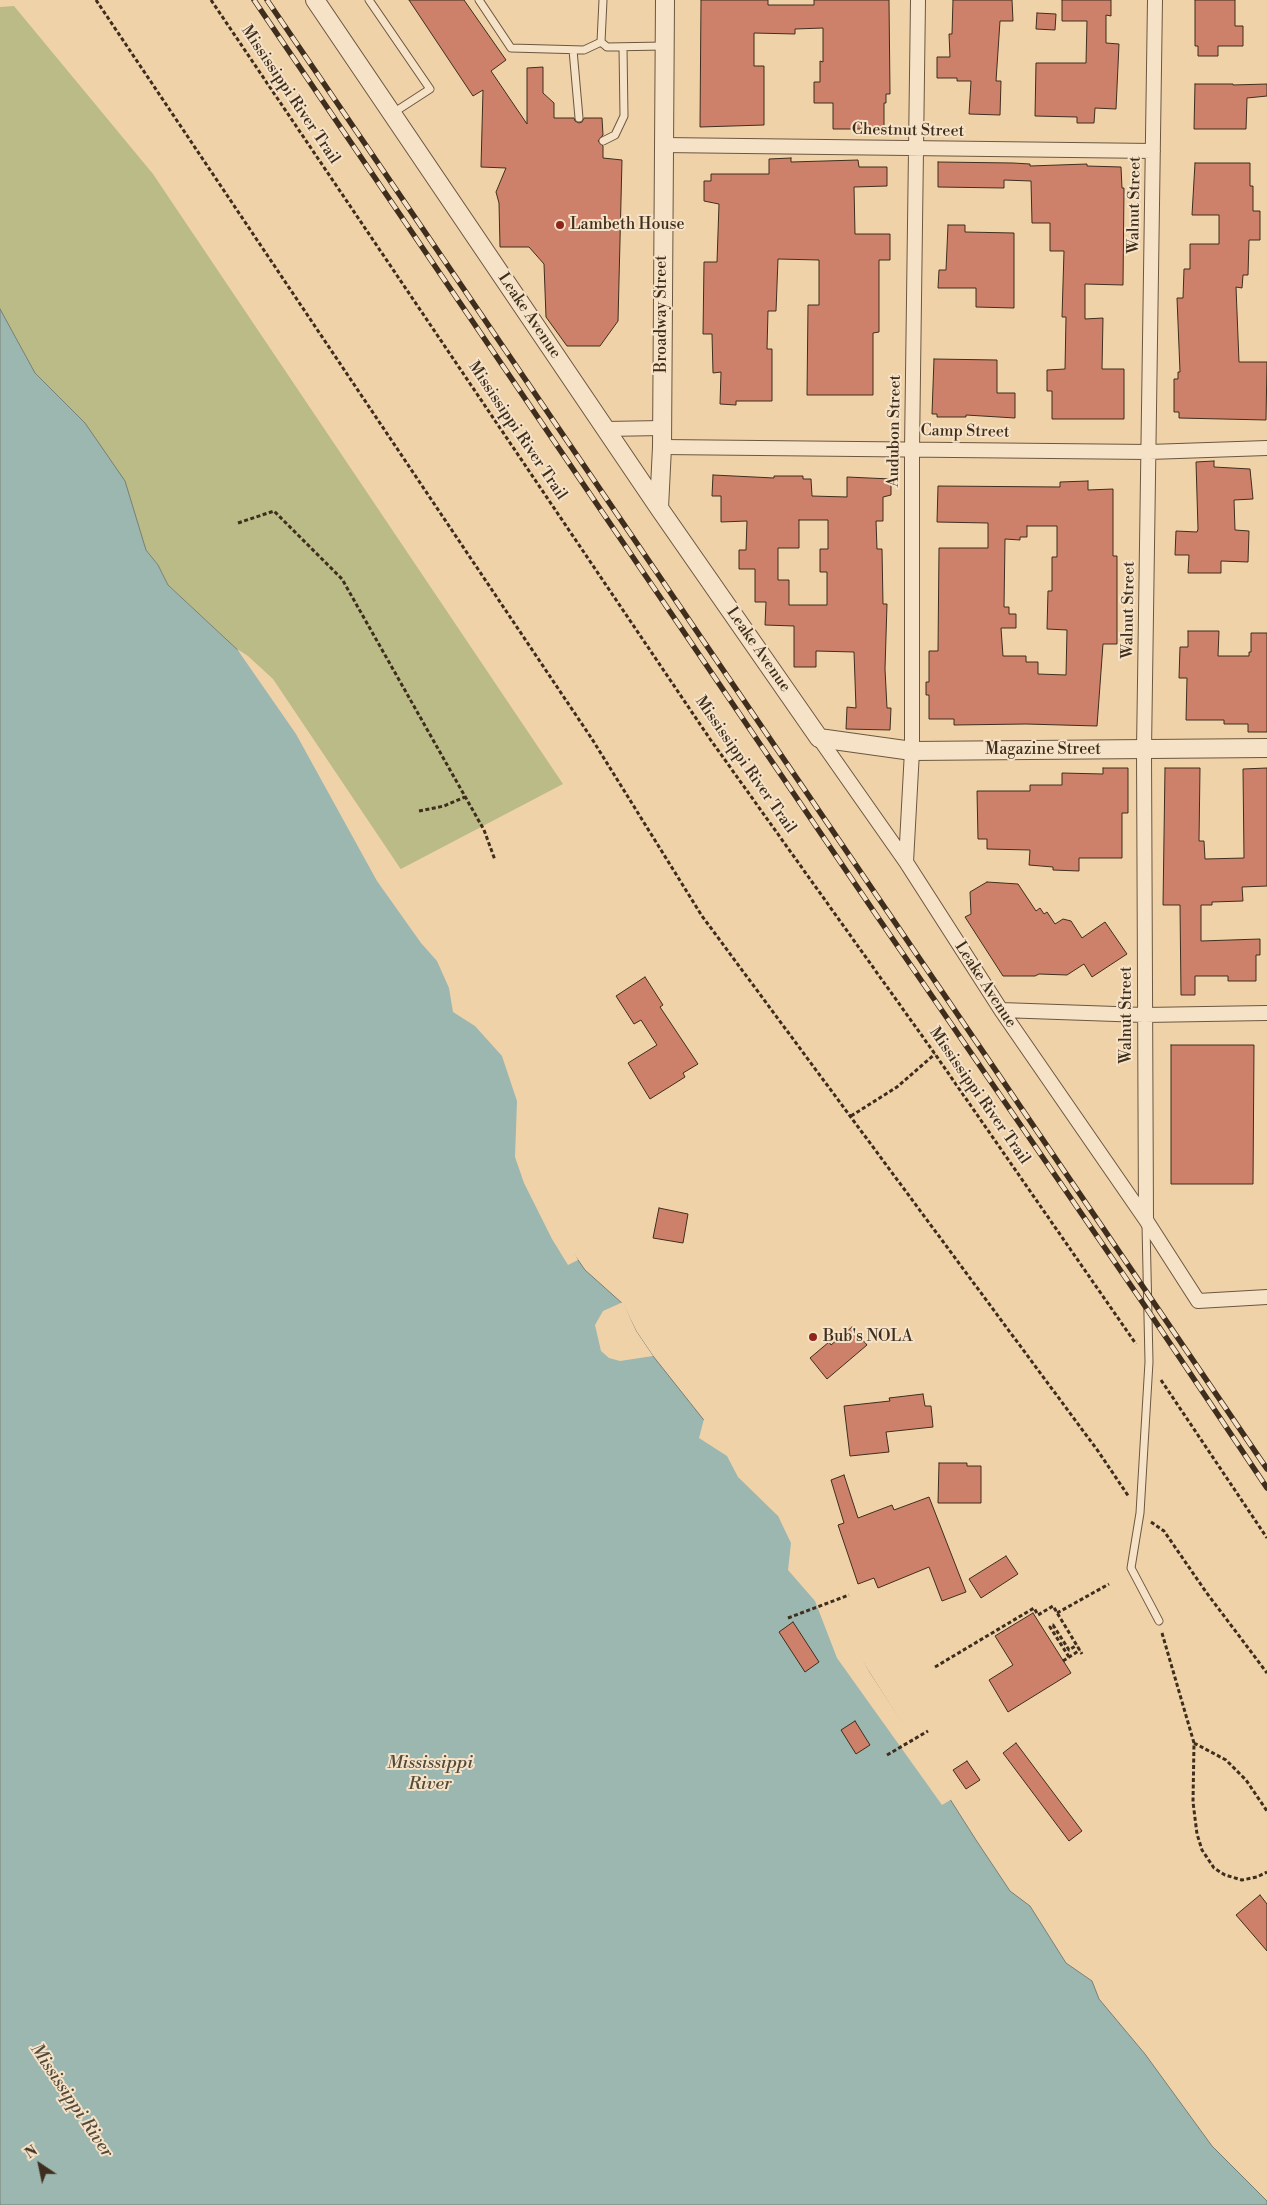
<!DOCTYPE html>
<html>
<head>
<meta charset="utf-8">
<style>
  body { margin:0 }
  #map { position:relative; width:1267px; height:2205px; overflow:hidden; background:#f0d2a9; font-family:"Libre Bodoni",serif }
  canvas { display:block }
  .north { position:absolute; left:15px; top:2140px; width:50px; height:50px; -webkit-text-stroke:4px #f5e2c7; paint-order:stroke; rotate:326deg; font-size:14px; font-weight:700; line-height:20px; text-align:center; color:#3f2e1d }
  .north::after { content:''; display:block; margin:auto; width:18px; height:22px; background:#3f2e1d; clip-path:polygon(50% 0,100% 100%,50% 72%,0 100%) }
</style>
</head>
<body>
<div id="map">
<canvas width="1267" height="2205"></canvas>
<div class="north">N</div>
</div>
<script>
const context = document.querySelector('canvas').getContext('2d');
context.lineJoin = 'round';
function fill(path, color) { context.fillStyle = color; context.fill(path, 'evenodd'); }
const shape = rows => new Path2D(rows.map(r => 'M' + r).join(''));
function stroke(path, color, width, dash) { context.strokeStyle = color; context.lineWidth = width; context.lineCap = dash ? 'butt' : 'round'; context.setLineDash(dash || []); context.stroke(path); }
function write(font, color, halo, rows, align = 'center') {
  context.font = font + ' "Libre Bodoni",serif'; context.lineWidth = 4; context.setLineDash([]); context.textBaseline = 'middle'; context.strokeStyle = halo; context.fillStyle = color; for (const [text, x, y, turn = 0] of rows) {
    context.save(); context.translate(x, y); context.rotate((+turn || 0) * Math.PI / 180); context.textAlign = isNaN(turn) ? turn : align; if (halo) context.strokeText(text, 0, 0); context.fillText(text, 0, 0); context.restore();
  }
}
const green = shape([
  [14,6,153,174,563,784,399,870,271,681,168,585,158,565,0,363,0,7]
]);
const water = shape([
  [0,309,35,373,85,423,125,481,146,550,158,565,168,585,271,681,470,996,520,1052,533,1157,548,1217,585,1270,623,1304,636,1331,653,1356,703,1419,752,1468,836,1620,976,1840,1010,1891,1030,1906,1066,1963,1092,1981,1099,1999,1145,2054,1212,2146,1267,2201,1267,2205,0,2205,0,309]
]);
const pier = shape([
  [237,649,248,656,273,679,447,938,472,994,522,1051,536,1115,535,1157,550,1216,571,1246,578,1260,568,1265,552,1239,524,1183,515,1157,517,1101,502,1056,475,1026,453,1012,449,988,437,961,421,943,377,881,296,734],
  [623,1302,636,1331,653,1356,620,1361,609,1358,601,1351,595,1325,603,1311],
  [705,1415,719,1434,754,1466,798,1511,805,1522,815,1550,824,1594,870,1673,952,1799,942,1805,837,1658,815,1601,788,1570,791,1543,778,1516,738,1477,727,1456,699,1438]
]);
const building = shape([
  [409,0,464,0,506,60,491,71,527,124,527,68,543,67,543,93,554,103,554,118,574,118,575,121,579,123,582,122,584,118,602,118,603,135,598,141,603,146,603,158,622,160,618,321,600,346,567,346,546,317,544,264,529,247,500,247,499,203,496,192,506,168,481,167,483,90,473,96,409,0],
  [701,0,768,0,768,5,814,5,814,0,889,0,890,94,886,94,886,103,884,103,884,129,833,129,833,103,814,103,814,82,820,82,820,61,823,62,823,28,795,29,795,34,754,33,754,66,764,66,764,125,700,127,701,0],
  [953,0,1012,0,1013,21,1000,21,996,81,1001,81,1000,115,969,114,971,81,957,81,957,78,937,78,937,57,950,57,949,34,952,34,953,0],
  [1062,0,1111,0,1111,16,1106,15,1106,43,1119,44,1116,109,1095,108,1094,123,1077,123,1077,117,1035,116,1036,63,1086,63,1087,21,1062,21,1062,0],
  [1195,0,1235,0,1235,26,1243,26,1243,46,1218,46,1218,56,1198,56,1198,46,1195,46,1195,0],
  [1037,13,1056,14,1055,30,1036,29,1037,13],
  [1195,84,1233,84,1233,85,1267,84,1267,96,1247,98,1246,129,1194,129,1195,84],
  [791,158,791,162,858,160,859,167,887,167,887,186,854,187,855,234,890,234,890,260,879,260,879,332,873,333,873,395,807,395,808,305,819,305,819,260,778,259,776,311,768,311,767,349,772,349,772,401,736,401,736,405,720,404,721,372,713,373,712,334,703,334,704,262,717,262,719,204,704,201,704,181,711,181,711,174,769,174,769,159,791,158],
  [938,162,1013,163,1030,164,1030,166,1087,164,1087,166,1121,167,1122,188,1124,188,1123,285,1085,284,1085,319,1103,318,1102,369,1124,369,1124,419,1052,419,1052,391,1047,391,1047,370,1065,369,1066,317,1062,317,1064,251,1050,251,1050,223,1032,223,1031,181,1004,180,1004,188,938,187,938,162],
  [1195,163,1250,163,1250,186,1253,186,1253,211,1260,211,1260,240,1249,240,1248,275,1243,275,1242,288,1236,287,1239,362,1267,362,1266,420,1179,418,1179,412,1174,412,1174,379,1178,379,1178,372,1180,372,1177,298,1183,298,1184,269,1190,269,1190,244,1219,244,1219,215,1192,215,1195,163],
  [948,225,965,225,965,232,1014,233,1014,308,976,307,976,288,938,288,939,270,946,270,948,225],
  [934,359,997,360,997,393,1015,393,1015,418,966,415,966,417,937,417,937,414,932,414,934,359],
  [1214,461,1214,467,1250,469,1253,499,1234,500,1235,530,1249,531,1248,562,1221,561,1221,573,1188,573,1189,555,1175,555,1176,531,1197,532,1198,529,1196,462,1214,461],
  [713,475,774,478,774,476,803,476,803,479,811,479,812,496,847,497,847,477,891,479,891,495,883,497,883,521,876,521,877,549,882,549,883,604,887,604,885,669,887,708,891,708,890,730,846,729,847,707,856,708,854,652,816,651,816,667,794,667,794,626,765,625,766,602,755,602,755,569,739,569,739,550,746,550,747,521,721,522,721,496,712,496,713,475],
  [799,520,828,520,828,549,820,549,820,572,827,572,827,605,789,605,789,580,778,580,778,548,799,548,799,520],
  [1088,481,1088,490,1113,489,1113,556,1117,556,1117,644,1103,644,1097,726,1026,724,954,725,954,719,929,719,929,695,926,695,926,682,929,682,929,651,938,651,939,548,988,548,988,523,937,522,938,486,1060,487,1060,482,1088,481],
  [1027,526,1057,526,1057,557,1052,557,1052,591,1048,591,1047,629,1067,630,1066,675,1038,674,1038,662,1026,662,1026,656,1003,656,1001,628,1016,628,1016,614,1009,614,1009,607,1004,607,1005,539,1020,540,1020,537,1027,537,1027,526],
  [1188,631,1219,631,1218,656,1249,656,1249,652,1251,652,1251,633,1267,633,1267,732,1248,732,1248,724,1224,724,1224,720,1186,720,1187,678,1179,678,1180,647,1188,647,1188,631],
  [1103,768,1128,768,1128,813,1122,813,1122,858,1079,858,1079,871,1053,870,1053,867,1029,865,1030,850,987,849,987,839,978,839,977,791,1030,791,1030,785,1062,785,1062,773,1103,774,1103,768],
  [1165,768,1200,768,1199,841,1204,841,1205,859,1244,858,1243,769,1267,768,1267,886,1242,887,1243,901,1212,902,1212,905,1201,905,1201,941,1260,939,1260,955,1256,955,1256,981,1228,981,1228,976,1195,976,1195,995,1181,995,1180,905,1163,905,1165,768],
  [987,882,1018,884,1036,911,1040,908,1044,914,1047,912,1055,924,1063,919,1071,921,1082,938,1105,922,1127,954,1092,977,1084,964,1067,975,1039,974,1035,976,1003,976,965,917,971,914,970,892,987,882],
  [645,977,663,1005,660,1007,698,1064,683,1073,685,1077,650,1099,628,1063,657,1045,641,1020,634,1024,616,996,645,977],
  [1171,1045,1254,1045,1253,1184,1171,1184,1171,1045],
  [659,1208,688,1214,683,1243,653,1238,659,1208],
  [852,1327,867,1345,827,1379,810,1358,829,1342,831,1345,852,1327],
  [923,1394,925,1406,931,1406,933,1427,886,1432,889,1452,850,1456,844,1406,890,1401,889,1398,923,1394],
  [939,1463,967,1463,967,1466,981,1466,981,1503,938,1503,939,1463],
  [844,1475,858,1518,892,1505,894,1510,929,1497,966,1592,942,1601,929,1567,878,1588,874,1578,858,1584,838,1525,844,1523,831,1480,844,1475],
  [1006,1556,1018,1574,981,1598,969,1579,1006,1556],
  [1033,1613,1071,1673,1008,1712,989,1680,1013,1665,995,1636,1033,1613],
  [793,1622,819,1662,805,1672,779,1632,793,1622],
  [855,1721,870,1745,856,1754,841,1730,855,1721],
  [1016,1743,1082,1831,1069,1841,1003,1753,1016,1743],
  [967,1761,980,1780,966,1789,953,1770,967,1761],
  [1260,1895,1267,1904,1267,1951,1236,1915,1260,1895]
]);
const path = shape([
  [96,0,592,739,702,916,1098,1451,1129,1497],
  [211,0,710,739,935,1054,1136,1344],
  [238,523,274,511,342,579,484,830,495,860],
  [419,811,444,806,465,797],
  [851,1116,897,1087,935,1054],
  [1161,1380,1267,1538],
  [1151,1522,1164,1531,1206,1592,1267,1673],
  [1057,1613,1109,1584],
  [788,1618,849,1595],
  [1162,1633,1194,1743,1193,1802,1197,1834,1202,1850,1214,1868,1225,1875,1242,1880,1257,1877,1267,1872],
  [1069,1657,1050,1627,1053,1625,1069,1650,1077,1645],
  [1063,1661,1080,1650],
  [935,1667,1034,1608,1038,1615,1053,1606,1082,1654],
  [1194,1743,1226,1760,1246,1780,1267,1811],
  [887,1755,928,1731]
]);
const service = shape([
  [369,0,430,89,393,113],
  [479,0,511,48,584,50,601,42],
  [603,0,601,42,607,47,664,46],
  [573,50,579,118],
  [603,141,615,135,624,116,623,47],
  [1146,1225,1149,1362,1140,1513,1131,1568,1159,1621]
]);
const minor = shape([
  [663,145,1153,151],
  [606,429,662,428],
  [662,447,1149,452,1267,448],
  [819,738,906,862,1001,1010,1146,1220,1198,1301,1267,1297],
  [906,862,912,751,912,449,918,0],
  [1001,1010,1144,1015,1267,1013],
  [1146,1220,1144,750,1155,0]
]);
const tertiary = shape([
  [315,0,659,508,819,738,912,751,1267,748],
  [659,508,662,447,665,0]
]);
const rail = shape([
  [254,0,879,919,1147,1309,1267,1488],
  [267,0,1267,1469]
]);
const markers = [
  [560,225,5,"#8f2418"],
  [813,1337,5,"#8f2418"]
];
const streetNames = [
  ["Mississippi River Trail",290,95,56],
  ["Chestnut Street",908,131,1],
  ["Walnut Street",1135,205,-89],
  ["Broadway Street",662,314,-90],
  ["Leake Avenue",529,316,56],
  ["Mississippi River Trail",517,431,56],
  ["Audubon Street",895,431,-89],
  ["Camp Street",965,432,1],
  ["Walnut Street",1129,610,-89],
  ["Leake Avenue",758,650,55],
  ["Magazine Street",1043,750],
  ["Mississippi River Trail",745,765,55],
  ["Leake Avenue",985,985,57],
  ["Walnut Street",1127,1015,-90],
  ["Mississippi River Trail",979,1096,55]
];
const poiNames = [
  ["Lambeth House",570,225],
  ["Bub's NOLA",823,1337]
];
const waterNames = [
  ["Mississippi",430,1764],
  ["River",430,1785],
  ["Mississippi River",71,2101,56]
];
fill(green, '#babb87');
fill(water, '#9cb6b0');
stroke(water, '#778075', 1);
fill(pier, '#f0d2a9');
fill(building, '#cd816b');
stroke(building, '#3f2e1d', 1);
stroke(service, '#6b5740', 9);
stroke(minor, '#6b5740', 16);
stroke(tertiary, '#6b5740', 20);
stroke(path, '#3f2e1d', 3, [4, 2.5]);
stroke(service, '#f5e2c7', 7);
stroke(minor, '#f5e2c7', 14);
stroke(tertiary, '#f5e2c7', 18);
stroke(rail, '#3f2e1d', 5.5);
stroke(rail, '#f5e2c7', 4, [11]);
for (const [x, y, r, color] of markers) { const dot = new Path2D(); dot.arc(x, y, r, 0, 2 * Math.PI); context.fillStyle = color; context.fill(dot); stroke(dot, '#f5e2c7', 2); }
write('16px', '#3f2e1d', '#f5e2c7', streetNames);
write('16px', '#3f2e1d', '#f5e2c7', poiNames, 'left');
write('italic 18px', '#52493a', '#f5e2c7', waterNames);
</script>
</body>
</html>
